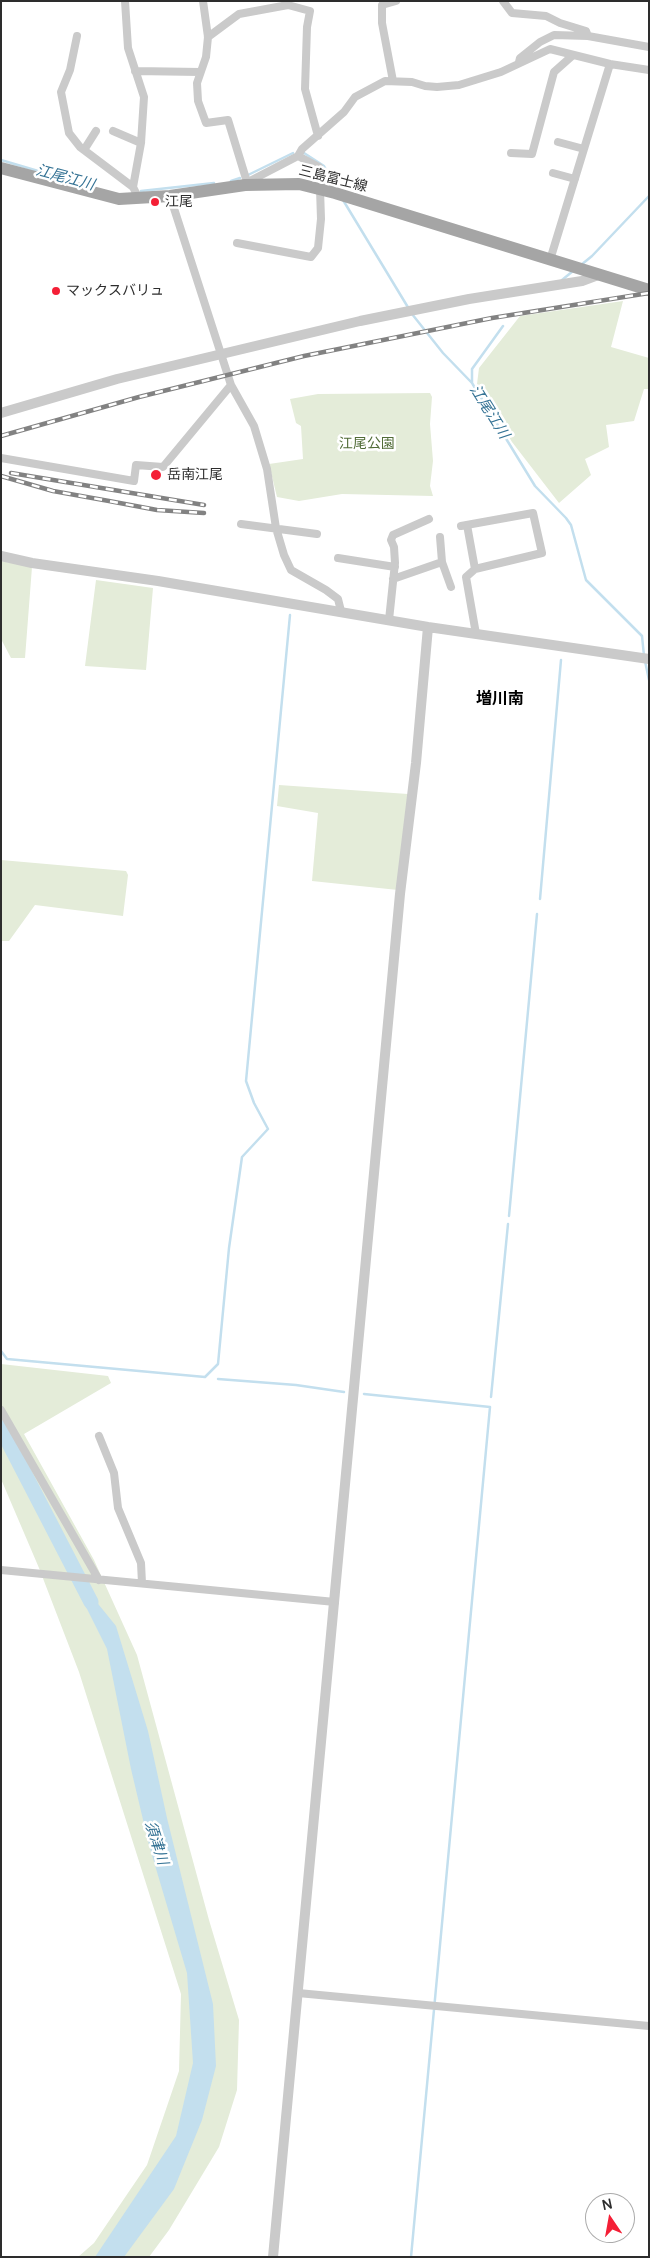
<!DOCTYPE html>
<html>
<head>
<meta charset="utf-8">
<style>
  body { margin:0 }
  #map { position:relative; width:650px; height:2258px; overflow:hidden; background:#fff; font-family:Manrope,sans-serif }
  canvas { display:block }
  .frame { position:absolute; inset:0; border:2px solid #2d2d2d; pointer-events:none }
  .north { position:absolute; left:585px; top:2193px; width:50px; height:50px; box-sizing:border-box; background:#fff; border:1px solid #ababab; border-radius:50%; rotate:348deg; font-size:14px; font-weight:700; line-height:20px; text-align:center; color:#2d2d2d }
  .north::after { content:''; display:block; margin:auto; width:18px; height:22px; background:#f41f36; clip-path:polygon(50% 0,100% 100%,50% 72%,0 100%) }
</style>
</head>
<body>
<div id="map">
<canvas width="650" height="2258"></canvas>
<div class="frame"></div>
<div class="north">N</div>
</div>
<script>
const context = document.querySelector('canvas').getContext('2d');
context.lineJoin = 'round';
function fill(path, color) { context.fillStyle = color; context.fill(path, 'evenodd'); }
const shape = rows => new Path2D(rows.map(r => 'M' + r).join(''));
function stroke(path, color, width, dash) { context.strokeStyle = color; context.lineWidth = width; context.lineCap = dash ? 'butt' : 'round'; context.setLineDash(dash || []); context.stroke(path); }
function write(font, color, halo, rows, align = 'center') {
  context.font = font + ' Manrope,"Noto Sans JP",sans-serif'; context.lineWidth = 5; context.setLineDash([]); context.textBaseline = 'middle'; context.strokeStyle = halo; context.fillStyle = color; for (const [text, x, y, turn = 0] of rows) {
    context.save(); context.translate(x, y); context.rotate((+turn || 0) * Math.PI / 180); context.textAlign = isNaN(turn) ? turn : align; if (halo) context.strokeText(text, 0, 0); context.fillText(text, 0, 0); context.restore();
  }
}
const green = shape([
  [623,301,611,347,649,358,649,389,644,389,634,421,606,425,609,447,585,459,591,475,559,503,512,442,477,384,479,368,520,316],
  [430,393,432,397,430,424,433,461,430,486,433,496,342,494,299,501,277,497,269,464,303,459,301,426,296,423,290,399,318,394],
  [1,561,32,567,25,658,11,658,1,639],
  [96,580,153,588,146,670,85,666],
  [279,785,408,794,398,890,312,881,318,813,277,806],
  [1,860,126,871,128,875,123,916,35,905,9,941,1,941],
  [1,1364,108,1376,111,1383,24,1434,94,1560,137,1655,209,1920,239,2020,237,2090,219,2147,169,2230,149,2257,78,2257,94,2243,147,2165,179,2071,181,1994,79,1672,39,1568,1,1479]
]);
const water = shape([
  [82,1584,116,1626,148,1731,167,1818,213,2004,216,2066,202,2120,174,2189,124,2257,95,2257,176,2136,193,2063,187,1973,149,1845,131,1769,107,1649,75,1585]
]);
const stream = shape([
  [304,153,324,166,337,189],
  [1,160,55,176],
  [248,175,293,153],
  [231,181,240,178],
  [141,191,214,183],
  [343,200,409,309],
  [581,265,592,256,649,196],
  [562,280,573,271],
  [412,314,443,353,472,383,535,486,566,518,571,525,586,580,642,636,644,656],
  [472,383,472,369,503,326],
  [645,661,649,680],
  [540,899,561,660],
  [509,1216,537,914],
  [1,1351,7,1359,205,1377,218,1364,229,1248,242,1157,268,1129,254,1103,246,1081,290,615],
  [218,1379,296,1385,344,1392],
  [364,1394,490,1407,411,2257],
  [491,1397,508,1224]
]);
const river = shape([
  [1,1428,91,1602]
]);
const minor = shape([
  [125,1,128,48,144,97,141,143,133,187],
  [203,1,208,37,206,57,197,83,198,101,206,123,228,120,247,182],
  [503,1,512,13,546,16,560,23,586,31,588,36,649,47],
  [77,36,70,70,61,92,69,133,80,147,133,187,139,199],
  [208,37,239,14,288,5,310,11,307,27,305,89,318,136],
  [519,62,520,58,540,42,554,35,588,36],
  [135,71,200,72],
  [393,81,382,23,382,5,396,1],
  [113,131,141,143],
  [558,142,584,149],
  [84,150,96,131],
  [511,153,532,154,554,72,572,56],
  [298,156,319,167,333,193],
  [553,173,575,179],
  [246,183,298,156,302,149,344,112,355,97,385,81,412,82,425,86,437,87,459,85,501,72,550,49,610,64,649,70],
  [170,196,231,385,254,426,267,469,276,528,284,555,291,570,326,590,338,599,341,611],
  [237,243,311,257,318,248,321,219,320,189],
  [550,260,610,64],
  [1,458,134,481,136,465,163,467,231,385],
  [241,524,317,534],
  [467,525,475,569],
  [461,526,533,513,542,553,475,569,466,577,476,634],
  [338,558,395,567],
  [442,562,451,587],
  [393,579,442,562,440,537],
  [389,620,395,563,394,547,391,540,393,535,429,519],
  [1,1410,99,1580],
  [99,1436,114,1473,118,1508,141,1563,142,1583],
  [1,1570,335,1602],
  [298,1993,649,2026]
]);
const tertiary = shape([
  [1,413,117,379,360,321,469,299,582,281,598,275],
  [1,556,32,563,158,581,428,627,649,659],
  [273,2257,400,894,416,763,428,627]
]);
const primary = shape([
  [1,168,119,199,170,196,245,185,299,184,335,193,649,290]
]);
const rail = shape([
  [1,436,139,397,304,356,492,318,649,293],
  [11,473,204,505],
  [1,476,53,491,109,501,157,510,204,513]
]);
const markers = [
  [155,202,5,"#f41f36"],
  [56,291,5,"#f41f36"],
  [156,475,6,"#f41f36"]
];
const streetNames = [
  ["三島富士線",333,179,14]
];
const poiNames = [
  ["江尾",165,202],
  ["マックスバリュ",66,291],
  ["岳南江尾",167,475]
];
const parkNames = [
  ["江尾公園",367,444]
];
const waterNames = [
  ["江尾江川",65,178,15],
  ["江尾江川",489,412,58],
  ["須津川",156,1843,72]
];
const quarterNames = [
  ["増川南",500,700]
];
fill(green, '#e4ecd9');
fill(water, '#c3dfee');
stroke(stream, '#c3dfee', 2.5);
stroke(river, '#c3dfee', 15);
stroke(minor, '#cacaca', 8);
stroke(tertiary, '#cacaca', 10);
stroke(primary, '#a5a5a5', 12);
stroke(rail, '#828282', 4.5);
stroke(rail, '#fff', 2.5, [8]);
for (const [x, y, r, color] of markers) { const dot = new Path2D(); dot.arc(x, y, r, 0, 2 * Math.PI); context.fillStyle = color; context.fill(dot); stroke(dot, '#fff', 2); }
write('14px', '#2d2d2d', '#fff', streetNames);
write('14px', '#2d2d2d', '#fff', poiNames, 'left');
write('14px', '#516c37', '#fff', parkNames);
write('italic 15px', '#357395', '#fff', waterNames);
write('bold 16px', '#000', '#fff', quarterNames);
</script>
</body>
</html>
